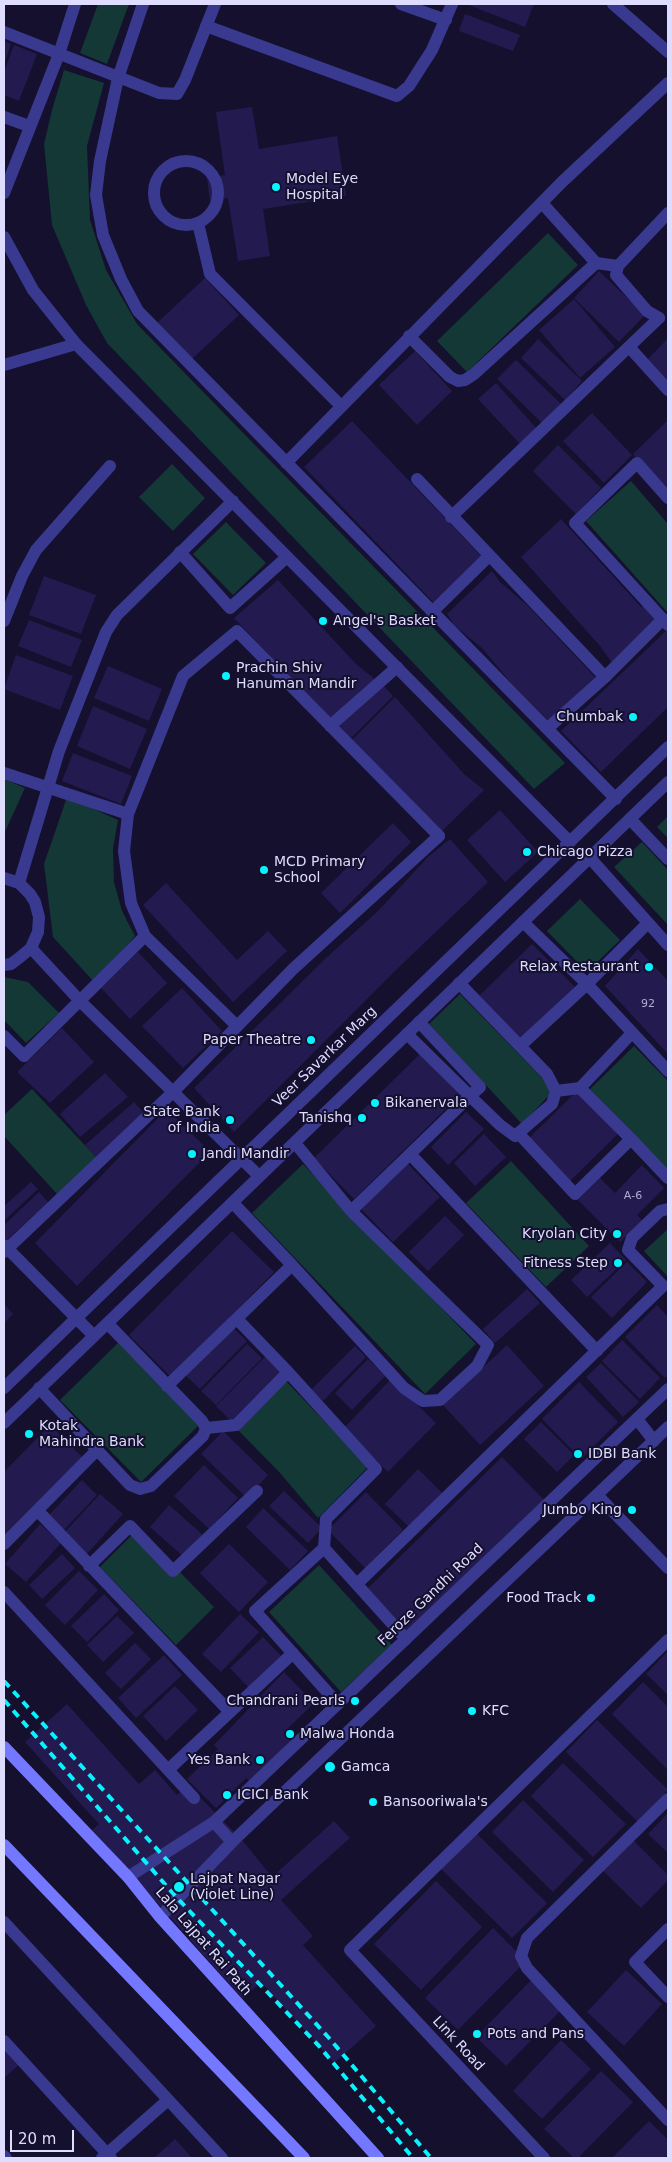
<!DOCTYPE html>
<html>
<head>
<meta charset="utf-8">
<style>
  body { margin:0 }
  #map { position:relative; width:672px; height:2162px; overflow:hidden; background:#14102e; font-family:"DejaVu Sans",sans-serif }
  canvas { display:block }
  .frame { position:absolute; inset:0; border:5px solid #dfddff; pointer-events:none }
  .scale { position:absolute; left:10px; top:2130px; width:64px; height:22px; box-sizing:border-box; border:2px solid #dfddff; border-top:0; padding-left:6px; font-size:15px; line-height:18px; white-space:nowrap; color:#dfddff; -webkit-text-stroke:4px #14102e; paint-order:stroke }
</style>
</head>
<body>
<div id="map">
<canvas width="672" height="2162"></canvas>
<div class="frame"></div>
<div class="scale">20 m</div>
</div>
<script>
const context = document.querySelector('canvas').getContext('2d');
context.lineJoin = 'round';
function fill(path, color) { context.fillStyle = color; context.fill(path, 'evenodd'); }
const shape = rows => new Path2D(rows.map(r => 'M' + r).join(''));
function stroke(path, color, width, dash) { context.strokeStyle = color; context.lineWidth = width; context.lineCap = dash ? 'butt' : 'round'; context.setLineDash(dash || []); context.stroke(path); }
function write(font, color, halo, rows, align = 'center') {
  context.font = font + ' "DejaVu Sans",sans-serif'; context.lineWidth = 4; context.setLineDash([]); context.textBaseline = 'middle'; context.strokeStyle = halo; context.fillStyle = color; for (const [text, x, y, turn = 0] of rows) {
    context.save(); context.translate(x, y); context.rotate((+turn || 0) * Math.PI / 180); context.textAlign = isNaN(turn) ? turn : align; if (halo) context.strokeText(text, 0, 0); context.fillText(text, 0, 0); context.restore();
  }
}
const green = shape([
  [98,4,129,4,107,64,80,53],
  [64,70,104,83,87,146,90,220,106,270,137,324,565,763,534,789,107,343,86,305,52,225,44,144,52,110],
  [548,233,578,265,467,372,437,341],
  [172,464,205,498,173,531,139,497],
  [631,481,668,524,668,613,586,521],
  [226,522,266,563,233,595,193,554],
  [4,779,25,788,4,834],
  [67,797,118,820,113,849,114,882,122,911,135,936,95,983,53,937,44,864],
  [668,816,668,838,657,827],
  [642,842,668,870,668,925,614,867],
  [580,899,620,940,587,972,547,931],
  [4,977,28,982,59,1013,26,1043,4,1020],
  [460,994,554,1090,522,1124,429,1024],
  [634,1046,668,1081,668,1174,588,1091],
  [32,1089,97,1158,58,1195,4,1136,4,1115],
  [511,1161,589,1246,546,1287,466,1203],
  [303,1164,476,1344,425,1394,252,1213],
  [668,1229,668,1277,644,1251],
  [118,1343,199,1425,141,1482,60,1400],
  [286,1381,368,1467,318,1518,281,1474,238,1430],
  [138,1529,214,1607,176,1645,100,1567],
  [319,1565,392,1645,341,1692,269,1612]
]);
const building = shape([
  [466,4,534,4,525,27],
  [465,14,520,35,513,51,459,31],
  [4,41,11,44,4,64],
  [14,45,37,54,19,101,4,95,4,72],
  [252,107,259,149,337,136,346,196,263,209,270,256,238,261,228,198,210,201,207,178,225,175,216,112],
  [599,271,645,315,619,342,574,298],
  [205,278,239,315,191,360,157,323],
  [574,299,615,347,580,378,539,330],
  [668,338,668,383,646,361],
  [538,339,582,381,565,400,521,358],
  [415,351,452,391,417,425,379,385],
  [516,360,563,406,544,425,497,379],
  [496,383,538,430,521,445,478,399],
  [592,413,632,455,604,483,563,441],
  [668,420,668,491,633,454],
  [352,421,481,556,433,602,304,467],
  [558,445,601,488,576,514,533,471],
  [561,519,641,607,646,604,656,619,612,663,600,646,521,557],
  [492,571,500,582,528,606,596,678,550,722,512,684,483,649,455,626,447,614],
  [44,576,96,595,81,634,29,615],
  [278,580,355,663,377,681,332,721,234,618],
  [29,620,82,640,71,667,18,646],
  [667,630,668,707,601,772,561,731],
  [16,655,73,676,60,710,4,689],
  [108,666,162,689,149,721,94,698],
  [382,684,393,696,351,738,338,725],
  [395,697,464,774,484,790,442,831,352,740],
  [93,706,147,729,130,769,77,746],
  [73,753,132,776,121,804,62,781],
  [500,810,538,852,505,882,467,840],
  [393,823,411,842,340,913,321,893],
  [450,839,488,882,396,970,234,1132,194,1088,325,959,378,911,428,857],
  [166,883,237,960,268,931,287,951,233,1002,143,905],
  [532,944,575,987,521,1041,478,997],
  [638,949,668,981,668,1054,605,986],
  [138,952,167,983,130,1019,101,988],
  [182,988,222,1031,183,1068,142,1026],
  [62,1028,94,1062,50,1103,17,1072],
  [421,1053,461,1094,354,1199,314,1158],
  [105,1073,128,1097,80,1137,60,1114],
  [580,1088,622,1130,569,1182,527,1140],
  [134,1102,145,1114,96,1157,85,1145],
  [167,1109,210,1152,77,1286,35,1243],
  [466,1112,484,1129,448,1165,431,1147],
  [484,1134,506,1157,475,1186,454,1163],
  [408,1164,440,1197,393,1242,361,1209],
  [642,1165,664,1188,637,1215,642,1220,620,1242,578,1200,600,1178,615,1193],
  [31,1182,38,1189,4,1221,4,1206],
  [39,1192,48,1202,7,1240,4,1237,4,1225],
  [445,1216,464,1235,428,1271,409,1252],
  [232,1231,274,1272,171,1377,129,1335],
  [610,1243,626,1260,587,1297,571,1280],
  [627,1262,647,1282,612,1318,591,1297],
  [527,1289,540,1303,495,1343,483,1329],
  [4,1304,13,1314,4,1323],
  [657,1305,668,1317,668,1375,665,1378,625,1337],
  [231,1326,247,1341,200,1389,184,1374],
  [622,1340,660,1378,640,1399,602,1361],
  [247,1344,262,1358,216,1405,201,1391],
  [507,1345,544,1386,480,1445,443,1405],
  [355,1346,366,1357,323,1401,311,1390],
  [265,1357,280,1371,231,1421,216,1406],
  [368,1359,385,1376,352,1410,335,1393],
  [601,1363,639,1402,623,1417,586,1377],
  [391,1379,436,1423,388,1472,344,1428],
  [579,1382,618,1422,581,1459,542,1419],
  [541,1422,574,1455,557,1472,524,1439],
  [50,1425,83,1458,4,1538,4,1472],
  [223,1431,268,1475,247,1498,201,1454],
  [502,1457,544,1500,408,1632,367,1589],
  [204,1465,238,1498,209,1529,174,1496],
  [418,1469,443,1494,410,1528,385,1504],
  [82,1480,97,1495,64,1530,49,1515],
  [284,1491,322,1528,308,1543,269,1506],
  [366,1492,403,1530,365,1568,328,1530],
  [100,1494,123,1514,87,1554,64,1533],
  [169,1505,203,1535,184,1557,150,1527],
  [263,1508,308,1551,290,1570,246,1527],
  [40,1524,61,1543,26,1582,5,1564],
  [229,1544,268,1582,239,1612,200,1573],
  [62,1554,75,1568,42,1599,29,1585],
  [79,1571,98,1590,65,1625,45,1605],
  [104,1594,119,1610,87,1642,71,1626],
  [240,1614,259,1632,221,1672,202,1654],
  [117,1616,134,1633,103,1662,87,1645],
  [263,1637,281,1656,248,1687,230,1668],
  [135,1643,151,1659,121,1689,105,1673],
  [668,1651,668,1695,646,1674],
  [164,1655,182,1675,136,1718,118,1698],
  [284,1672,314,1703,284,1732,292,1740,250,1781,246,1778,216,1808,187,1779,218,1749,214,1745],
  [643,1682,668,1707,668,1770,612,1714],
  [175,1686,198,1710,166,1741,143,1716],
  [67,1704,139,1784,155,1770,177,1795,188,1785,243,1841,272,1877,334,1821,350,1838,281,1900,313,1936,303,1945,376,2026,334,2063,261,1982,243,1999,92,1830,99,1824,25,1742],
  [597,1720,668,1790,638,1822,566,1752],
  [563,1763,626,1824,593,1857,531,1796],
  [523,1800,584,1860,553,1892,492,1832],
  [667,1814,668,1815,668,1853,648,1834],
  [476,1833,547,1903,512,1938,441,1869],
  [631,1838,668,1875,668,1880,641,1908,601,1869],
  [436,1881,482,1927,421,1990,374,1944],
  [493,1928,521,1956,521,1966,458,2030,425,1998],
  [626,1970,662,2004,624,2046,587,2012],
  [533,1978,563,2008,506,2066,476,2037],
  [561,2040,591,2069,542,2119,513,2091],
  [4,2046,20,2064,4,2078],
  [601,2071,633,2102,578,2158,574,2158,544,2129],
  [649,2121,668,2140,668,2154,664,2158,612,2158],
  [175,2139,192,2158,154,2158]
]);
const service = shape([
  [4,117,29,126],
  '154 193a32 32 0 1 1 64 0a32 32 0 1 1-64 0Z',
  [198,223,210,274,341,406],
  [4,365,76,344],
  [180,552,230,608,287,557],
  [330,726,397,667],
  [548,728,605,677,663,619],
  [4,773,128,814],
  [523,922,587,984,648,923],
  [459,983,547,1074,556,1091,552,1104,515,1136,500,1125,470,1096],
  [237,1026,145,936,131,903,124,851,128,814,183,676,237,631,439,836],
  [520,1046,587,984,668,1071],
  [24,1056,145,936],
  [556,1091,580,1088,632,1033],
  [519,1134,575,1194,631,1139,580,1088],
  [631,1139,668,1178],
  [410,1154,597,1351],
  [351,1211,470,1096,407,1034],
  [292,1265,404,1388,423,1401,440,1400,477,1366,488,1345,351,1211,295,1143],
  [167,1386,292,1265,233,1203],
  [39,1388,130,1485,140,1489,151,1486,203,1436,206,1428,202,1421,108,1324],
  [38,1511,230,1712,169,1769],
  [4,1544,98,1449],
  [89,1566,130,1526,173,1571,257,1491],
  [357,1584,663,1286,628,1250,632,1238,660,1211,668,1209],
  [4,1592,194,1798],
  [338,1704,255,1611,324,1548,406,1639],
  [230,1712,293,1653],
  [4,2041,111,2158]
]);
const pedestrian = shape([
  [596,263,618,266],
  [630,348,668,390],
  [417,479,605,677],
  [451,517,659,318],
  [432,612,489,556],
  [419,1022,480,1087,470,1096],
  [288,1372,376,1469,326,1519,324,1548],
  [206,1428,236,1425,288,1372,237,1319]
]);
const minor = shape([
  [143,4,118,78,100,161,96,195,103,235,121,279,138,311,616,799],
  [401,4,446,20],
  [613,4,668,52],
  [206,26,397,96,409,86,432,50,452,4],
  [4,32,159,93,177,94,185,80,215,4],
  [4,237,33,290,76,344,570,842],
  [659,318,647,311,616,275,618,266,668,213],
  [409,336,450,377,458,381,465,380,474,374,596,263,542,203],
  [286,463,562,182,668,83],
  [668,498,637,463,575,523,668,625],
  [4,621,22,576,36,550,110,466],
  [630,819,668,859],
  [590,858,668,945],
  [4,878,19,883,30,894,35,902,39,917,38,932,31,948,19,958,11,964,4,965],
  [19,883,59,751,106,632,117,615,233,501],
  [31,948,81,1002,259,1176],
  [4,1036,24,1056],
  [4,1252,173,1092,293,969,439,836],
  [597,1495,668,1568],
  [668,1799,527,1938,521,1956,527,1968,668,2120],
  [4,1922,222,2158],
  [668,1929,635,1962,668,1997],
  [4,2156,6,2158],
  [102,2158,168,2100],
  [544,2158,350,1950,668,1640]
]);
const tertiary = shape([
  [4,193,59,54,75,4],
  [4,1245,94,1336],
  [4,1388,668,747],
  [637,1419,654,1441],
  [4,1423,668,782],
  [214,1822,232,1842],
  [128,1877,214,1822,668,1389],
  [160,1917,232,1842,668,1427]
]);
const secondary = shape([
  [4,1747,128,1877,160,1917,378,2158],
  [4,1845,304,2158]
]);
const rail = shape([
  [4,1681,329,2038,431,2158],
  [4,1700,177,1898,319,2046,413,2158]
]);
const markers = [
  [276,187,5,"#09f3ff"],
  [323,621,5,"#09f3ff"],
  [226,676,5,"#09f3ff"],
  [633,717,5,"#09f3ff"],
  [527,852,5,"#09f3ff"],
  [264,870,5,"#09f3ff"],
  [649,967,5,"#09f3ff"],
  [311,1040,5,"#09f3ff"],
  [375,1103,5,"#09f3ff"],
  [362,1118,5,"#09f3ff"],
  [230,1120,5,"#09f3ff"],
  [192,1154,5,"#09f3ff"],
  [617,1234,5,"#09f3ff"],
  [618,1263,5,"#09f3ff"],
  [29,1434,5,"#09f3ff"],
  [578,1454,5,"#09f3ff"],
  [632,1510,5,"#09f3ff"],
  [591,1598,5,"#09f3ff"],
  [355,1701,5,"#09f3ff"],
  [472,1711,5,"#09f3ff"],
  [290,1734,5,"#09f3ff"],
  [260,1760,5,"#09f3ff"],
  [330,1767,6,"#09f3ff"],
  [227,1795,5,"#09f3ff"],
  [373,1802,5,"#09f3ff"],
  [179,1887,6,"#09f3ff"],
  [477,2034,5,"#09f3ff"]
];
const numberNames = [
  ["92",648,1004],
  ["A-6",633,1196]
];
const poiNames = [
  ["Model Eye",286,179],
  ["Hospital",286,195],
  ["Angel's Basket",333,621],
  ["Prachin Shiv",236,668],
  ["Hanuman Mandir",236,684],
  ["Chumbak",623,717,"right"],
  ["Chicago Pizza",537,852],
  ["MCD Primary",274,862],
  ["School",274,878],
  ["Relax Restaurant",639,967,"right"],
  ["Paper Theatre",301,1040,"right"],
  ["Bikanervala",385,1103],
  ["State Bank",220,1112,"right"],
  ["of India",220,1128,"right"],
  ["Tanishq",352,1118,"right"],
  ["Jandi Mandir",202,1154],
  ["Kryolan City",607,1234,"right"],
  ["Fitness Step",608,1263,"right"],
  ["Kotak",39,1426],
  ["Mahindra Bank",39,1442],
  ["IDBI Bank",588,1454],
  ["Jumbo King",622,1510,"right"],
  ["Food Track",581,1598,"right"],
  ["Chandrani Pearls",345,1701,"right"],
  ["KFC",482,1711],
  ["Malwa Honda",300,1734],
  ["Yes Bank",250,1760,"right"],
  ["Gamca",341,1767],
  ["ICICI Bank",237,1795],
  ["Bansooriwala's",383,1802],
  ["Lajpat Nagar",190,1879],
  ["(Violet Line)",190,1895],
  ["Pots and Pans",487,2034]
];
const streetNames = [
  ["Veer Savarkar Marg",325,1057,-44],
  ["Feroze Gandhi Road",431,1595,-44],
  ["Lala Lajpat Rai Path",203,1942,49],
  ["Link Road",458,2044,47]
];
fill(green, '#133835');
fill(building, '#231b50');
stroke(service, '#393a8f', 12);
stroke(pedestrian, '#393a8f', 12);
stroke(minor, '#393a8f', 12);
stroke(tertiary, '#393a8f', 12);
stroke(secondary, '#7477ff', 12);
stroke(rail, '#09f3ff', 4, [8, 6]);
for (const [x, y, r, color] of markers) { const dot = new Path2D(); dot.arc(x, y, r, 0, 2 * Math.PI); context.fillStyle = color; context.fill(dot); stroke(dot, '#14102e', 2); }
write('11px', '#b0acd3', null, numberNames);
write('14px', '#dfddff', '#14102e', poiNames, 'left');
write('14px', '#dfddff', '#14102e', streetNames);
</script>
</body>
</html>
